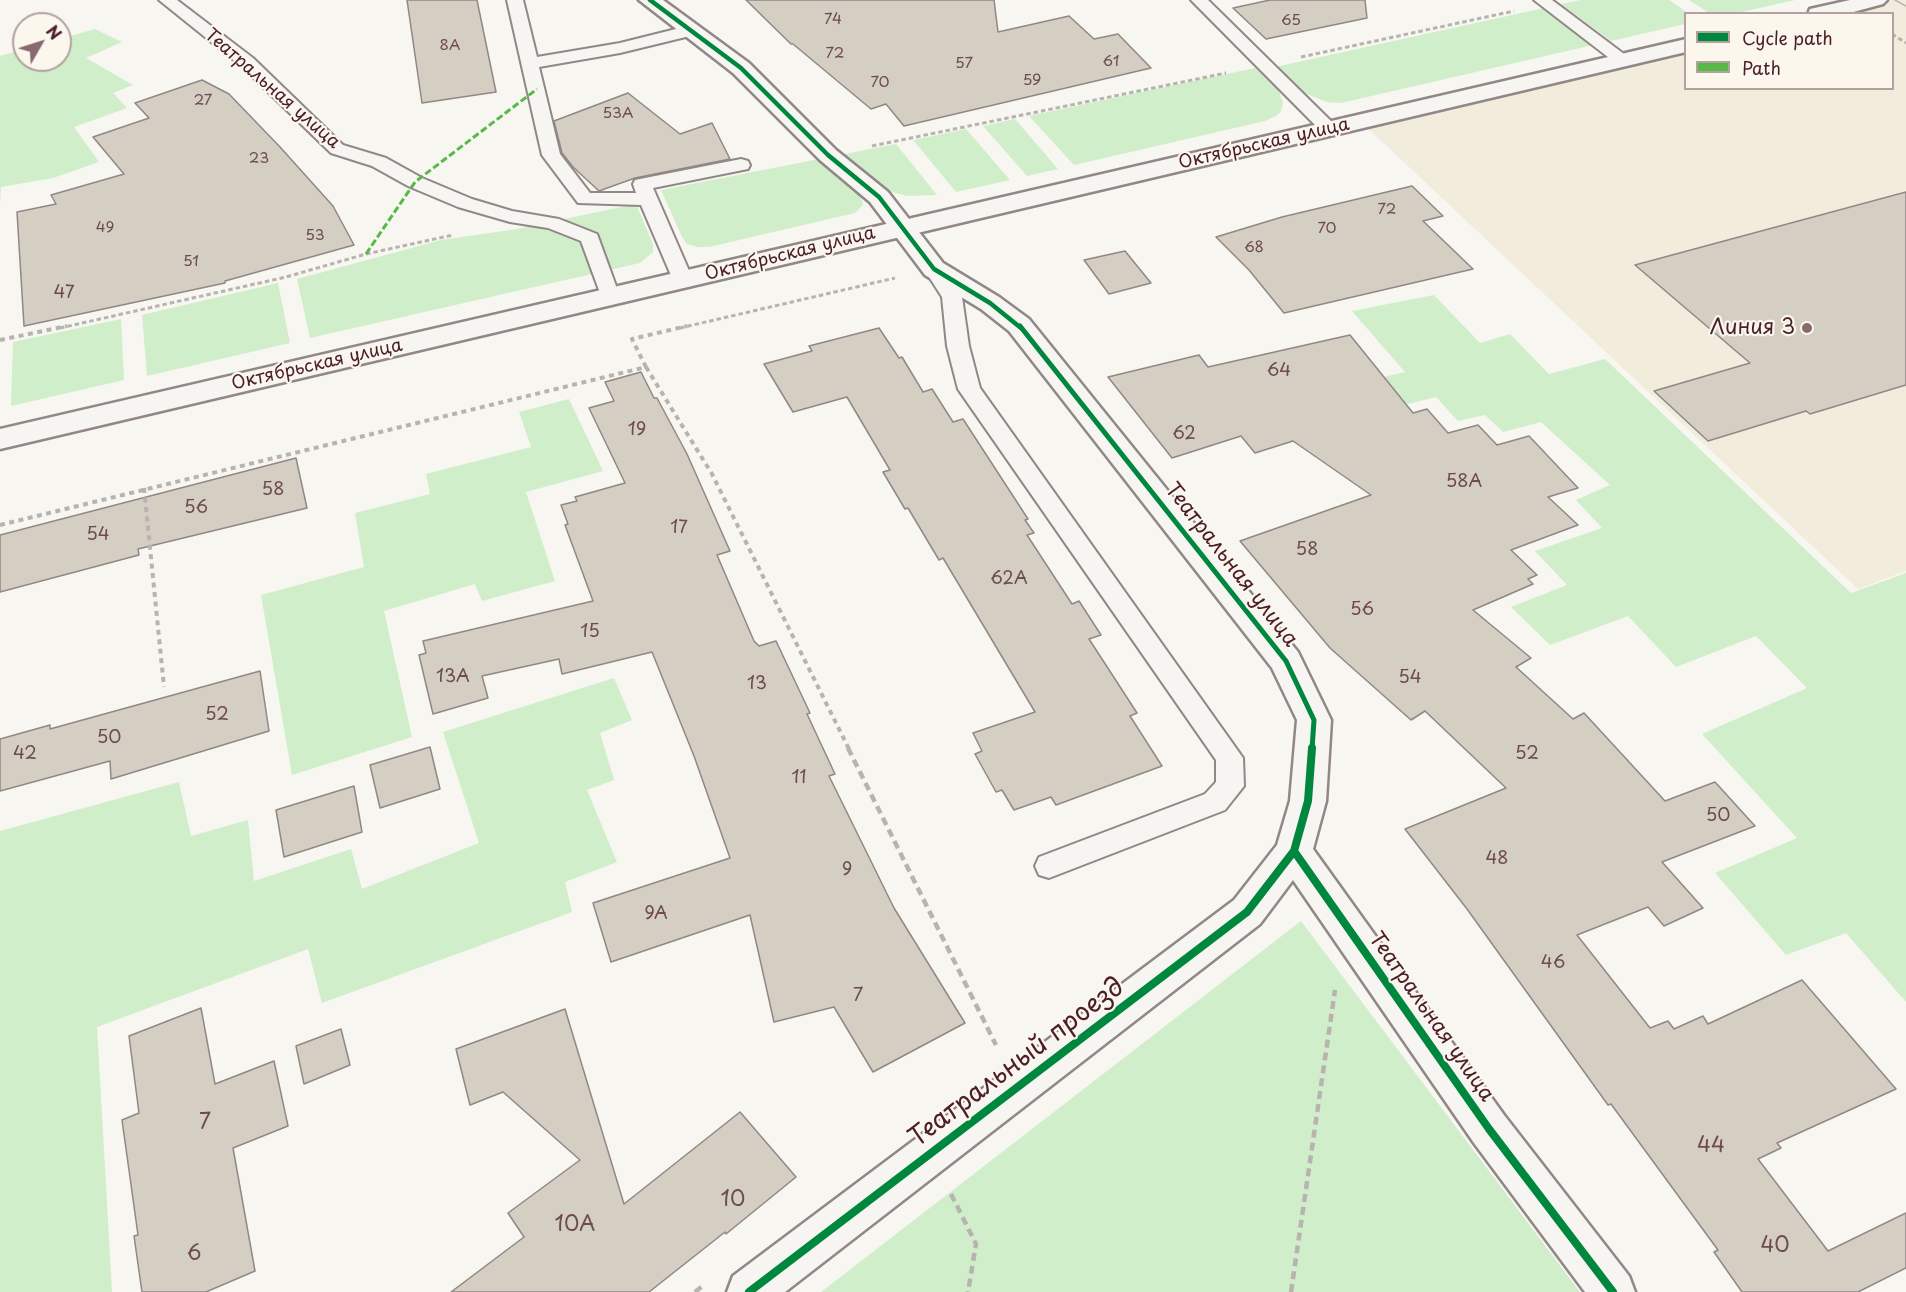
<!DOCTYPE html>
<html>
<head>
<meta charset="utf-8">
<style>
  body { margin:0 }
  #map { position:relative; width:1906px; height:1292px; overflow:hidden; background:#f8f6f0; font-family:"Playpen Sans",sans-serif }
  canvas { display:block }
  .legend { position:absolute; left:1684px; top:12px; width:210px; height:78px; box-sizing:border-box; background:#fbf7ec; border:2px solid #b4a19f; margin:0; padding:8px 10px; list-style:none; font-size:18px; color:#4a1f2b }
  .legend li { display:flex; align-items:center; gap:12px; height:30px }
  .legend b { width:30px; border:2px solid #b4a19f }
  .north { position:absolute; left:12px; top:12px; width:60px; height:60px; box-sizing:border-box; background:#fbf7ec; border:2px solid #b4a19f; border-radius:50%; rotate:51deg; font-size:16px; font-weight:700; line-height:24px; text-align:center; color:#4a1f2b }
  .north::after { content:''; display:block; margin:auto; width:21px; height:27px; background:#876a70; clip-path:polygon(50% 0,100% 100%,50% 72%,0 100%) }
</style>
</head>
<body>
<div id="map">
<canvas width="1906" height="1292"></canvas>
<ul class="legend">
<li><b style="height:8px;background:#00873e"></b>Cycle path</li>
<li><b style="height:8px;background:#58b947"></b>Path</li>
</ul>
<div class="north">N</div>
</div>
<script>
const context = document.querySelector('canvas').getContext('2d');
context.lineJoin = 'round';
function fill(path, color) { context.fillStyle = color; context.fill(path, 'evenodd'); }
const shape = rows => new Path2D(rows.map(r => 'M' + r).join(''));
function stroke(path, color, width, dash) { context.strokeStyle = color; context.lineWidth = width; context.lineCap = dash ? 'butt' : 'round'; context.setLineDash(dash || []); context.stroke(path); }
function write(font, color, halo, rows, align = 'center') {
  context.font = font + ' "Playpen Sans",sans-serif'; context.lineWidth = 4.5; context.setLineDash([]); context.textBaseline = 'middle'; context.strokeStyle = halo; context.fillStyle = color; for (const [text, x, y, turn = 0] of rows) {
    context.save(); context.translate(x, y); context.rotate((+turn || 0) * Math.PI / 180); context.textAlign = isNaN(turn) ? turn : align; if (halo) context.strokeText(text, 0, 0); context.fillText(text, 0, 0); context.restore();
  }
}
const built = shape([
  [1873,0,1906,0,1906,571,1858,589,1359,120,1685,44,1686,88,1892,88,1892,14,1815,13]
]);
const green = shape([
  [1581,0,1669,0,1688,13,1686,14,1685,24,1611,41,1561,4],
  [1689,0,1795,0,1733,14,1709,13],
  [1544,8,1593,45,1341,103,1327,102,1304,93,1275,67],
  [95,29,122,42,86,58,133,85,113,93,127,108,74,127,99,162,53,178,1,187,0,205,0,56,24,49,24,60,60,60,60,39],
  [1255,68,1279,91,1283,103,1281,111,1276,116,1265,121,1074,165,1029,116],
  [1015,119,1058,169,1027,176,983,126],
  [966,129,1010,180,956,192,913,140],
  [896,144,937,195,907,196,892,192,840,155],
  [819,159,860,192,863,205,855,213,709,247,698,247,687,244,682,237,661,190],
  [636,204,653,244,653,252,640,263,310,338,297,279,441,240,517,229],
  [278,283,290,343,147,376,142,315],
  [1434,295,1480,343,1510,334,1549,374,1605,359,1851,593,1906,573,1906,1002,1846,933,1786,955,1715,873,1797,838,1702,734,1807,688,1756,636,1676,667,1628,616,1550,645,1511,607,1567,585,1535,551,1602,528,1576,500,1610,485,1541,422,1503,432,1485,415,1458,421,1436,397,1295,432,1270,404,1405,372,1352,311],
  [121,319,124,380,11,406,13,342],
  [569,399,603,471,526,492,555,581,482,601,475,584,384,611,412,737,292,775,261,595,364,567,355,513,430,494,426,474,531,447,519,412],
  [614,678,632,720,600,733,614,780,587,790,617,862,565,882,572,912,322,1003,308,949,97,1027,112,1292,0,1292,0,831,179,782,191,836,248,820,254,881,351,849,362,889,479,843,443,732],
  [1301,921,1580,1292,821,1292]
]);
const building = shape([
  [407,0,477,0,496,92,422,103,407,0],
  [746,0,994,0,998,32,1069,16,1094,39,1118,34,1151,68,904,126,886,104,871,109,793,44,791,44,746,0],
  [1270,0,1365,0,1367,18,1266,39,1233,8,1270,0],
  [202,80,229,94,280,147,333,206,354,245,225,281,225,283,24,326,17,212,56,204,51,195,124,174,93,137,149,118,135,103,202,80],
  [628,93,680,134,712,123,730,159,635,178,599,191,573,167,562,153,554,121,628,93],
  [1412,186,1443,216,1423,221,1473,269,1284,313,1249,270,1216,237,1282,217,1412,186],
  [1906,192,1906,385,1810,414,1806,411,1708,441,1654,391,1750,363,1635,265,1906,192],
  [1125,251,1151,283,1109,294,1084,260,1125,251],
  [879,328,899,358,902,357,923,392,932,389,953,422,963,419,1028,519,1025,520,1034,533,1027,535,1072,604,1079,601,1101,635,1089,639,1137,713,1130,716,1162,766,1056,805,1051,797,1014,810,1002,790,996,792,975,754,982,751,973,733,1035,712,943,558,939,560,908,508,905,509,883,472,890,470,847,397,793,412,764,364,812,351,809,346,879,328],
  [1350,335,1413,413,1427,409,1448,433,1478,425,1497,445,1529,436,1578,488,1548,497,1578,525,1511,550,1537,575,1528,579,1533,584,1473,610,1531,658,1516,667,1573,719,1584,713,1665,801,1715,782,1755,826,1662,862,1703,908,1664,926,1648,907,1577,935,1650,1028,1668,1021,1674,1029,1703,1016,1708,1024,1802,980,1896,1089,1777,1143,1781,1148,1758,1159,1828,1251,1906,1213,1906,1268,1858,1292,1742,1292,1714,1252,1718,1250,1611,1104,1608,1105,1467,909,1405,829,1506,788,1425,711,1411,720,1330,648,1240,541,1371,495,1293,441,1255,453,1241,436,1172,458,1108,377,1199,355,1208,367,1350,335],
  [641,372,654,398,657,398,687,454,730,551,717,555,754,641,759,646,776,641,810,713,807,714,835,774,829,776,894,908,965,1023,873,1072,834,1007,774,1022,750,915,611,962,593,903,730,858,694,756,652,652,562,674,559,659,482,676,488,698,433,714,419,655,426,653,423,641,593,601,565,525,568,524,561,505,577,501,575,497,625,483,589,408,614,401,605,382,641,372],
  [296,458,307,508,138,549,139,555,0,592,0,535,296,458],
  [260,671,269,731,111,779,110,761,0,791,0,739,50,725,50,729,260,671],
  [430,747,440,789,380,808,370,765,430,747],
  [354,786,362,832,284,857,276,810,354,786],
  [201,1008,215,1084,274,1061,288,1126,233,1148,255,1271,206,1292,142,1292,134,1236,138,1235,122,1120,139,1113,129,1036,201,1008],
  [565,1009,624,1204,740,1112,796,1177,726,1234,725,1232,649,1292,451,1292,524,1237,508,1213,580,1160,503,1092,470,1105,456,1049,565,1009],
  [341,1029,350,1065,304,1084,296,1046,341,1029]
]);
const pathFar2 = shape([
  [1892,34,1906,43],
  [1301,57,1514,11],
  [872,146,1226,73],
  [60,328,286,277,366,254,453,235],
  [680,328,895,278]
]);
const pathFar1 = shape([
  [0,340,67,326],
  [646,367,712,474,849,749],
  [144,488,164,687],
  [0,525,646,367,632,339,687,326]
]);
const path = shape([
  [848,748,996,1045],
  [951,1194,976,1244,968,1292],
  [695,1292,704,1285],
  [1291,1292,1335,990]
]);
const lane = shape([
  [159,0,177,0,253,58,343,145,386,158,422,178,472,199,512,211,559,219,597,234,620,297,617,301,610,303,603,301,581,241,548,228,510,222,458,207,408,186,372,166,331,153,241,66,159,0],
  [507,0,523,0,537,57,620,43,692,25,700,30,698,34,620,53,539,67,560,154,590,193,636,193,633,184,635,180,741,159,748,161,750,165,748,169,653,188,693,280,690,284,683,286,676,284,673,280,641,205,578,203,542,155,507,0],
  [1191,0,1208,0,1335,125,1338,129,1335,133,1323,133,1191,0],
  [1534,0,1552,0,1632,60,1629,64,1617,64,1534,0],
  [934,263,941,265,962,297,969,346,980,388,1243,758,1244,786,1225,810,1049,878,1039,875,1035,866,1039,857,1205,794,1216,782,1216,760,958,389,947,346,942,297,924,269,927,265,934,263]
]);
const street = shape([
  [639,0,663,0,749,63,836,150,888,192,943,263,999,297,1029,319,1298,652,1331,720,1326,801,1313,849,1504,1115,1629,1276,1635,1292,1585,1292,1474,1143,1293,880,1260,924,785,1292,727,1292,733,1276,1234,900,1277,845,1290,801,1297,720,1272,668,1009,331,981,309,925,275,870,202,820,160,733,73,639,0]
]);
const primary = shape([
  [1850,0,1887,0,1883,4,1846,14,1808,14,1810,9,1850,0],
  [1686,39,1686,52,0,449,0,429,1686,39]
]);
const tram = shape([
  [1895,0,1906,6]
]);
const quiet = shape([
  [366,254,415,182,537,89]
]);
const cyclewayFar2 = shape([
  [650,0,741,68,828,155,879,197,934,269,990,303,1021,328]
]);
const cyclewayFar1 = shape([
  [1020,326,1286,661,1314,720,1312,749]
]);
const cycleway = shape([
  [1294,851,1489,1129,1613,1292],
  [749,1292,1247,912,1294,851,1308,801,1312,748]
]);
const markers = [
  [1807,328,6,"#876a70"]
];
const farNumbernames = [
  ["74",833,20],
  ["65",1291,21],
  ["8А",450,46],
  ["72",835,54],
  ["61",1111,62],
  ["57",964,64],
  ["59",1032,81],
  ["70",880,83],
  ["27",203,101],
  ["53А",618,114],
  ["23",259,159],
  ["72",1387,210],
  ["49",105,228],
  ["70",1327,229],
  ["53",315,236],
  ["68",1254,248],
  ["51",191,262]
];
const farStreetnames = [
  ["Театральная улица",272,89,41],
  ["Октябрьская улица",1264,144,-13],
  ["Октябрьская улица",790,254,-14],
  ["Октябрьская улица",317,365,-13]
];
const numberNames = [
  ["47",64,293],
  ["64",1279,371],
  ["19",637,430],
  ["62",1184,434],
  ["58А",1464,482],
  ["58",273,490],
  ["56",196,508],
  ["17",679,528],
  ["54",98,535],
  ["58",1307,550],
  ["62А",1009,579],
  ["56",1362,610],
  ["15",590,632],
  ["13А",453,677],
  ["54",1410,678],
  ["13",757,684],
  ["52",217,715],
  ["50",109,738],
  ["42",25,754],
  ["52",1527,754],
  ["11",799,778],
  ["50",1718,816],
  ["48",1497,859],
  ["9",847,870],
  ["9А",656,914],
  ["46",1553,963],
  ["7",858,996]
];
const poiNames = [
  ["Линия 3",1795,328]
];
const streetNames = [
  ["Театральная улица",1231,565,52],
  ["Театральная улица",1431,1017,55]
];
const nearNumbernames = [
  ["7",205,1123],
  ["44",1711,1146],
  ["10",733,1200],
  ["10А",575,1225],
  ["40",1775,1246],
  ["6",194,1254]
];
const nearStreetnames = [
  ["Театральный проезд",1017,1063,-37]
];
fill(built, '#f2ecdd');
fill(green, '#d0eeca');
fill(building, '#d5cec3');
stroke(building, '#918787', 1.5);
stroke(lane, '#918787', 4);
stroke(street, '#918787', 5);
stroke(primary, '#918787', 5);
stroke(pathFar2, '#b8b3b1', 3, [4.5, 3]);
stroke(pathFar1, '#b8b3b1', 4, [5, 4.5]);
stroke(path, '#b8b3b1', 4.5, [8, 5]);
fill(lane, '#f6f5f1');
fill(street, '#f6f5f1');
fill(primary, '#f6f5f1');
stroke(tram, '#b8b3b1', 1.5);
stroke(quiet, '#58b947', 3, [7, 3]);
stroke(cyclewayFar2, '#00873e', 4.5);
stroke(cyclewayFar1, '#00873e', 5);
stroke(cycleway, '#00873e', 8);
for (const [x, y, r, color] of markers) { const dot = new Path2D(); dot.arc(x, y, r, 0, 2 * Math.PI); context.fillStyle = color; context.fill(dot); stroke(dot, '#fbf7ec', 2); }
write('15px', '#6d4b51', null, farNumbernames);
write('18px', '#4a1f2b', '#fbf7ec', farStreetnames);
write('18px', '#6d4b51', null, numberNames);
write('21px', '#4a1f2b', '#fbf7ec', poiNames, 'right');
write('21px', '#4a1f2b', '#fbf7ec', streetNames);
write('21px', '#6d4b51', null, nearNumbernames);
write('26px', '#4a1f2b', '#fbf7ec', nearStreetnames);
</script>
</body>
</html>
